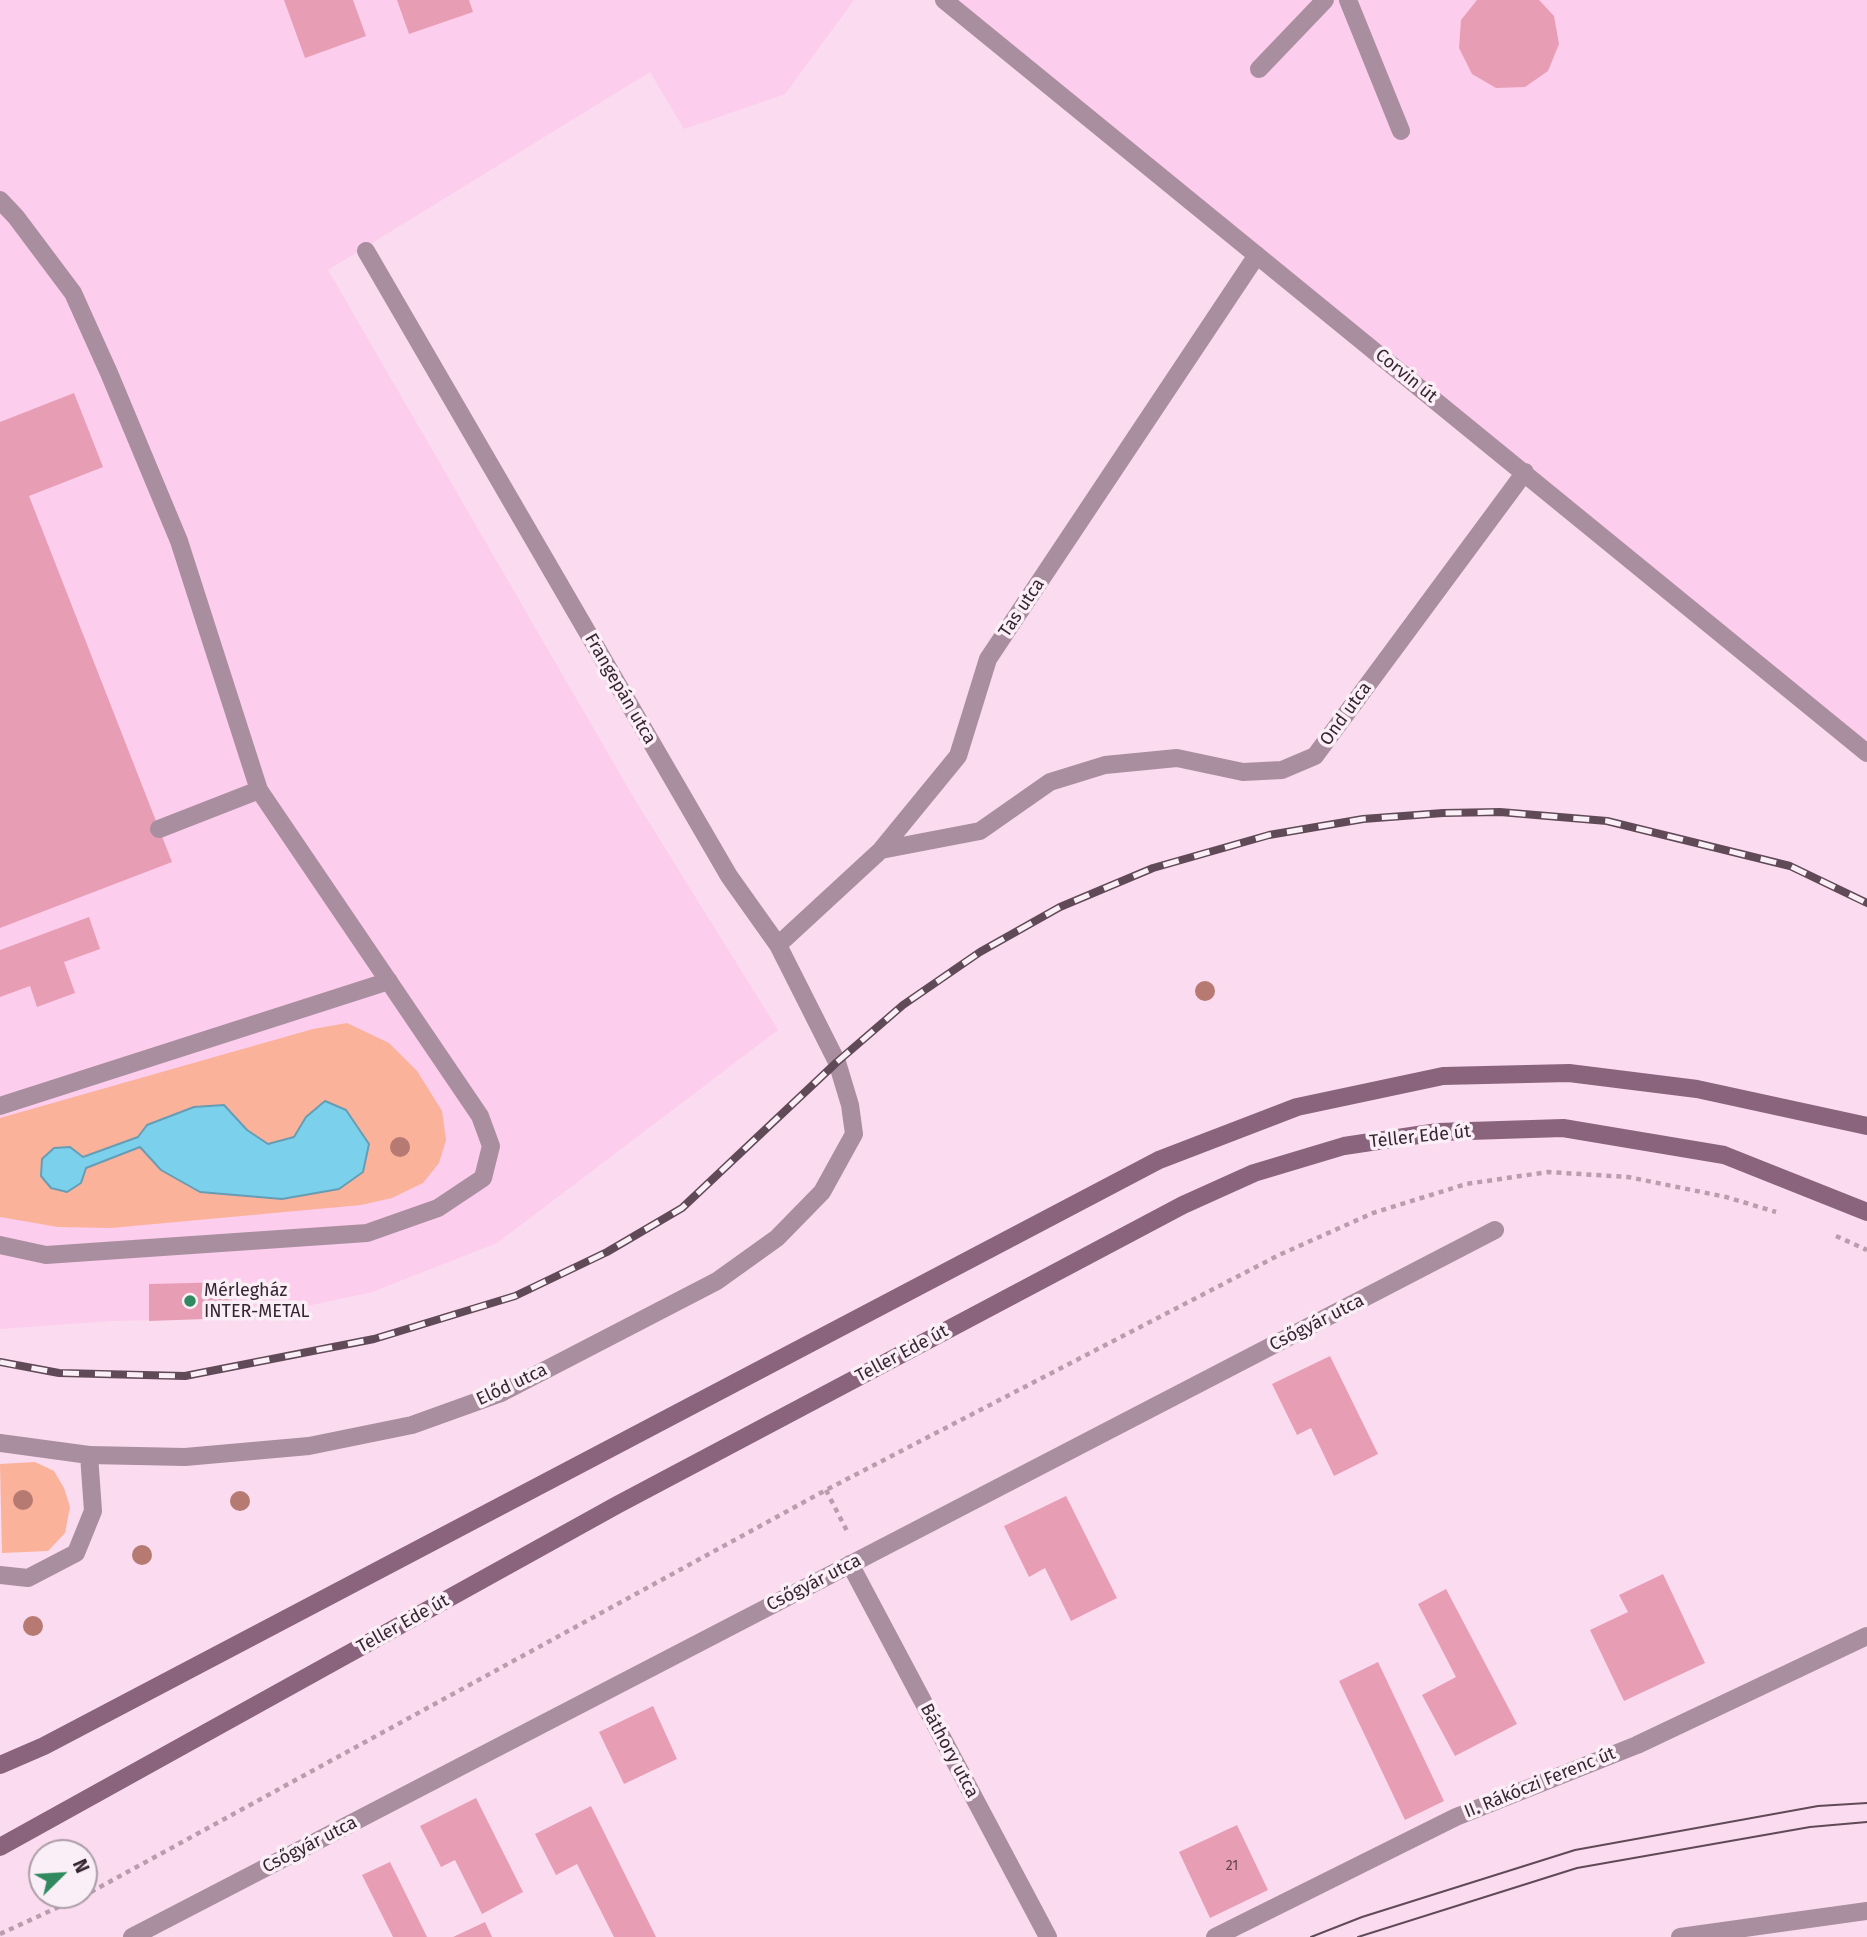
<!DOCTYPE html>
<html>
<head>
<meta charset="utf-8">
<style>
  body { margin:0 }
  #map { position:relative; width:1867px; height:1937px; overflow:hidden; background:#fbdbef; font-family:"Fira Sans",sans-serif }
  canvas { display:block }
  .north { position:absolute; left:28px; top:1839px; width:70px; height:70px; box-sizing:border-box; background:#faeff6; border:2px solid #ac9ea8; border-radius:50%; rotate:66deg; font-size:19px; font-weight:700; line-height:28px; text-align:center; color:#382532 }
  .north::after { content:''; display:block; margin:auto; width:24px; height:32px; background:#318a5f; clip-path:polygon(50% 0,100% 100%,50% 72%,0 100%) }
</style>
</head>
<body>
<div id="map">
<canvas width="1867" height="1937"></canvas>
<div class="north">N</div>
</div>
<script>
const context = document.querySelector('canvas').getContext('2d');
context.lineJoin = 'round';
function fill(path, color) { context.fillStyle = color; context.fill(path, 'evenodd'); }
const shape = rows => new Path2D(rows.map(r => 'M' + r).join(''));
function stroke(path, color, width, dash) { context.strokeStyle = color; context.lineWidth = width; context.lineCap = dash ? 'butt' : 'round'; context.setLineDash(dash || []); context.stroke(path); }
function write(font, color, halo, rows, align = 'center') {
  context.font = font + ' "Fira Sans",sans-serif'; context.lineWidth = 7; context.setLineDash([]); context.textBaseline = 'middle'; context.strokeStyle = halo; context.fillStyle = color; for (const [text, x, y, turn = 0] of rows) {
    context.save(); context.translate(x, y); context.rotate((+turn || 0) * Math.PI / 180); context.textAlign = isNaN(turn) ? turn : align; if (halo) context.strokeText(text, 0, 0); context.fillText(text, 0, 0); context.restore();
  }
}
const built = shape([
  [0,0,854,0,785,94,684,129,650,72,328,270,632,795,778,1030,497,1243,372,1292,251,1318,112,1321,0,1329],
  [944,0,1867,0,1867,753]
]);
const green = shape([
  [347,1023,389,1043,417,1071,442,1111,446,1140,439,1163,423,1183,392,1198,361,1205,111,1228,58,1227,0,1217,0,1118,313,1029],
  [35,1462,54,1471,64,1488,70,1507,65,1533,48,1551,2,1553,0,1464]
]);
const water = shape([
  [325,1101,346,1110,369,1144,363,1172,339,1189,282,1199,200,1192,161,1170,140,1147,86,1168,81,1183,67,1192,51,1188,41,1176,42,1159,54,1148,70,1147,83,1157,138,1137,147,1125,194,1107,224,1105,247,1130,268,1144,294,1137,306,1117,325,1101]
]);
const building = shape([
  [284,0,353,0,366,36,305,58],
  [397,0,469,0,473,12,409,34],
  [1477,0,1539,0,1554,16,1559,44,1548,71,1525,87,1496,88,1472,74,1459,48,1461,20],
  [74,393,103,467,29,496,172,862,0,928,0,422],
  [89,917,100,949,64,962,75,993,37,1007,30,986,0,997,0,950],
  [231,1282,233,1318,149,1321,149,1284],
  [1330,1356,1378,1454,1334,1476,1311,1428,1297,1435,1272,1384],
  [1066,1496,1117,1598,1071,1621,1045,1568,1029,1577,1004,1526],
  [1663,1574,1705,1663,1624,1701,1590,1630,1628,1612,1619,1595],
  [1446,1589,1517,1724,1455,1756,1422,1695,1456,1677,1418,1604],
  [1378,1662,1444,1801,1405,1820,1339,1681],
  [653,1706,677,1759,624,1784,599,1732],
  [476,1798,523,1892,482,1914,455,1860,441,1867,420,1826],
  [591,1806,656,1937,614,1937,577,1864,556,1875,535,1834],
  [1237,1825,1268,1890,1210,1918,1179,1852],
  [390,1862,427,1937,393,1937,362,1875],
  [485,1922,492,1937,453,1937]
]);
const path = shape([
  [1836,1236,1867,1250],
  [826,1490,848,1533],
  [0,1934,89,1893,826,1490,1279,1255,1373,1213,1466,1184,1548,1172,1628,1177,1726,1197,1776,1212]
]);
const service = shape([
  [1348,0,1401,131],
  [1259,69,1325,0],
  [0,200,16,217,73,293,109,373,179,541,259,790,480,1116,491,1146,483,1178,438,1208,367,1233,46,1255,0,1245],
  [159,829,259,790],
  [0,1106,389,981],
  [0,1443,89,1455,93,1511,76,1553,28,1578,0,1575]
]);
const minor = shape([
  [944,0,1867,753],
  [881,850,980,831,1050,782,1105,765,1177,758,1243,772,1282,770,1315,756,1525,472],
  [778,945,881,850,958,756,988,659,1257,255],
  [89,1455,185,1457,309,1446,412,1425,501,1393,717,1281,777,1238,822,1192,854,1134,850,1105,837,1062,778,945,729,876,366,251],
  [850,1564,1048,1937],
  [132,1937,1495,1230],
  [1215,1937,1456,1817,1637,1745,1867,1636],
  [1680,1937,1867,1911]
]);
const secondary = shape([
  [0,1765,44,1746,1159,1160,1297,1107,1443,1076,1569,1073,1697,1089,1867,1126],
  [0,1847,617,1505,1183,1205,1254,1173,1344,1146,1438,1132,1563,1128,1724,1155,1867,1212]
]);
const tram = shape([
  [1311,1937,1362,1917,1575,1850,1818,1806,1867,1803],
  [1358,1937,1577,1868,1810,1827,1867,1822]
]);
const rail = shape([
  [0,1362,59,1373,185,1376,374,1339,515,1296,607,1252,682,1208,837,1062,903,1005,980,952,1060,907,1153,868,1269,835,1363,819,1443,813,1500,812,1607,821,1790,866,1867,903]
]);
const trees = [
  [1205,991],
  [400,1147],
  [23,1500],
  [240,1501],
  [142,1555],
  [33,1626]
];
const markers = [
  [190,1301,7,"#318a5f"]
];
const numberNames = [
  ["21",1232,1866]
];
const streetNames = [
  ["Corvin út",1406,376,39],
  ["Tas utca",1022,608,-56],
  ["Frangepán utca",620,689,60],
  ["Ond utca",1346,714,-54],
  ["Teller Ede út",1420,1137,-6],
  ["Csőgyár utca",1317,1323,-27],
  ["Teller Ede út",902,1354,-28],
  ["Előd utca",512,1385,-25],
  ["Csőgyár utca",814,1583,-27],
  ["Teller Ede út",403,1624,-29],
  ["Báthory utca",949,1751,62],
  ["II. Rákóczi Ferenc út",1540,1783,-22],
  ["Csőgyár utca",310,1845,-27]
];
const poiNames = [
  ["Mérlegház",204,1291],
  ["INTER-METAL",204,1312]
];
fill(built, '#fccdec');
fill(green, '#fab29b');
fill(water, '#7bd1eb');
stroke(water, '#679db4', 2);
fill(building, '#e79eb5');
stroke(path, '#b99daf', 4.5, [5, 5]);
stroke(service, '#a98e9f', 18);
stroke(minor, '#a98e9f', 18);
stroke(secondary, '#8a637d', 18);
stroke(tram, '#604a58', 2);
stroke(rail, '#604a58', 8);
stroke(rail, '#faeff6', 5, [16]);
context.fillStyle = '#b67a72';
for (const [x, y] of trees) { context.beginPath(); context.arc(x, y, 10, 0, 2 * Math.PI); context.fill(); }
for (const [x, y, r, color] of markers) { const dot = new Path2D(); dot.arc(x, y, r, 0, 2 * Math.PI); context.fillStyle = color; context.fill(dot); stroke(dot, '#faeff6', 2.5); }
write('14px', '#644353', null, numberNames);
write('18px', '#382532', '#faeff6', streetNames);
write('18px', '#382532', '#faeff6', poiNames, 'left');
</script>
</body>
</html>
